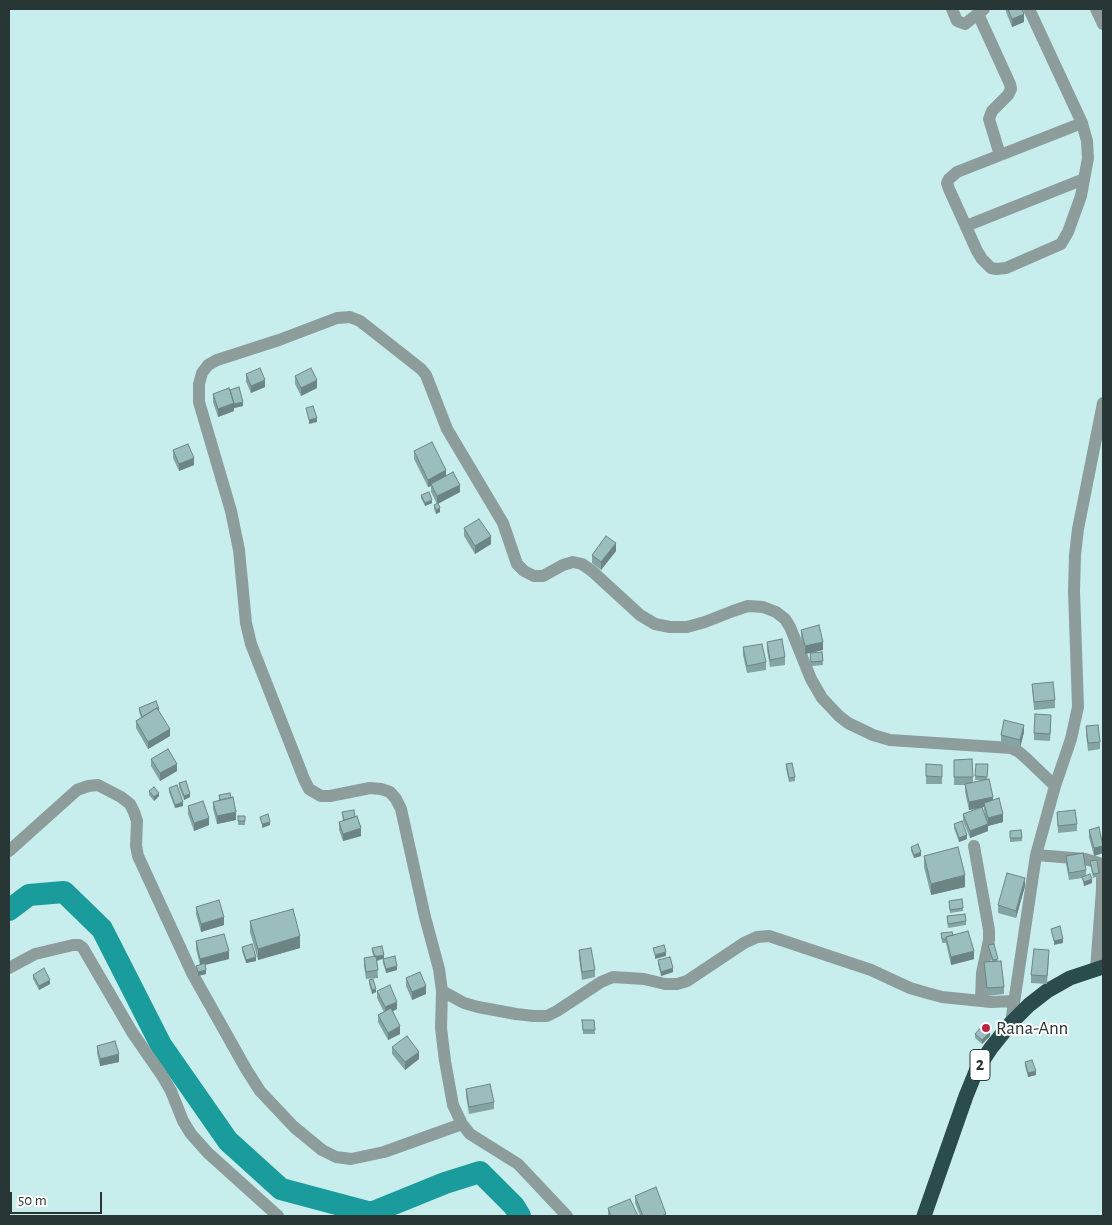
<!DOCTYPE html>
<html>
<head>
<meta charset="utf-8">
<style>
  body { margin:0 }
  #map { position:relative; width:1112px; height:1225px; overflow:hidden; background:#c8eded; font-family:"Alegreya Sans",sans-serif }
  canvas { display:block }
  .frame { position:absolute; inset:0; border:10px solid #283736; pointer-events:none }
  .scale { position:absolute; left:10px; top:1192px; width:92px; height:22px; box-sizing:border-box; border:2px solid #283736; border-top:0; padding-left:6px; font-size:15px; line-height:18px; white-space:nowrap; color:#283736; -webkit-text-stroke:4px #fff; paint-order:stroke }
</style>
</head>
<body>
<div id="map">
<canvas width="1112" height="1225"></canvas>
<div class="frame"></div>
<div class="scale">50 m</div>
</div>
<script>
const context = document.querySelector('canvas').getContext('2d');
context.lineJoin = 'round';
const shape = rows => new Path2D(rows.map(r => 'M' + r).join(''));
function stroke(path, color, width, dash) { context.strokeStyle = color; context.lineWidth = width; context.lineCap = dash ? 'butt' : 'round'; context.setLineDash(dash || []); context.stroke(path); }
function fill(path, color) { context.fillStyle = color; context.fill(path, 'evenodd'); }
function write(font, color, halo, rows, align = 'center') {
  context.font = font + ' "Alegreya Sans",sans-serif'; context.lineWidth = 4; context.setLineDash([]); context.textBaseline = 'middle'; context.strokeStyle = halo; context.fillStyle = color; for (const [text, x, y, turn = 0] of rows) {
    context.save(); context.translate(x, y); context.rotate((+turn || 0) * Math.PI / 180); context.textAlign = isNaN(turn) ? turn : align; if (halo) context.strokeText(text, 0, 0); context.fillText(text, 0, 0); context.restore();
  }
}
const river = shape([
  [9,910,29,895,64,892,102,929,161,1045,228,1141,281,1189,371,1213,445,1183,480,1172,514,1206,520,1216]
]);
const minor = shape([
  [952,9,957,21,965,24,984,9],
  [1029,9,1082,123,1087,141,1088,158,1081,196,1068,232,1061,244,1006,268,996,269,991,268,982,259,977,251,949,189,947,183,949,179,957,172,1082,123],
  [1096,9,1103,24],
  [978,14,1010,84,1011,89,1008,95,992,111,989,119,1000,155],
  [966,226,1084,179],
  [974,846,989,930,989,940,982,973,981,1000],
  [9,851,77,790,88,786,98,785,121,797,130,804,134,812,137,821,136,846,138,856,192,973,246,1069,260,1091,294,1127,322,1150,336,1157,351,1159,384,1152,462,1124],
  [1036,855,1085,859,1099,863,1102,867,1102,889,1096,969],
  [9,968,35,954,73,945,79,945,83,948,132,1032,163,1077,171,1091,183,1121,191,1134,208,1153,278,1216],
  [442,991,464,1003,478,1007,516,1014,534,1016,547,1016,557,1011,601,982,613,977,644,979,665,984,677,984,687,981,744,943,757,937,769,936,871,970,910,988,927,993,942,997,991,1002,1013,1001],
  [1011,1023,1036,855,1055,786,1071,739,1078,707,1074,591,1075,555,1078,529,1103,403],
  [567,1216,518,1164,470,1134,462,1124,453,1105,445,1061,441,1028,442,991,439,969,425,917,401,809,396,799,390,792,381,789,370,788,330,796,321,796,309,789,304,779,251,644,246,623,239,550,231,511,199,402,199,384,202,373,208,365,217,360,279,340,337,318,350,317,360,321,421,369,426,375,447,429,503,523,517,564,524,571,534,576,543,576,563,565,573,562,582,564,592,571,640,615,655,624,670,627,687,627,705,622,733,611,748,606,763,607,776,612,785,619,790,627,811,679,822,698,839,716,848,723,873,735,890,740,1011,748,1019,752,1027,759,1055,786]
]);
const highway = shape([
  [924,1216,966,1096,977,1069,991,1048,1011,1023,1029,1005,1047,991,1070,978,1103,967]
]);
const wall = shape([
  [1006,9,1022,9,1024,22,1012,27,1006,12],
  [246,374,265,387,251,393,246,382],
  [295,376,317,388,301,396,295,384],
  [230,390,243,406,234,408,234,411,218,417,213,402,213,394],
  [173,450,194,465,179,471,173,458],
  [414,451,446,476,460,492,438,504,440,512,436,514,434,509,434,505,437,504,431,492,431,486,428,487,414,459],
  [421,495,432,503,425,506,421,498],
  [464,528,491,544,475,554,464,536],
  [616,551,601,570,592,563,592,555],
  [801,630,823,650,805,654,801,637],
  [767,642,785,657,785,665,770,667,767,650],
  [743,647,766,662,766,670,747,673,743,655],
  [822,652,823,665,811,666,810,653],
  [1032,684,1055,700,1055,708,1034,710],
  [139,708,159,712,170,736,148,749,136,728,136,721,141,717,139,712],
  [1051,722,1050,741,1034,740,1034,733],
  [1086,726,1100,742,1100,749,1088,751,1086,734],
  [1024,732,1020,748,1001,743,1001,735],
  [151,759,177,771,160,781,151,766],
  [972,759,973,782,982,780,975,780,976,764,988,764,987,779,993,800,1003,822,988,826,988,825,988,831,970,838,963,821,963,814,980,808,969,810,965,792,965,785,954,785,954,760],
  [982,807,984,807,984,810,986,819],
  [786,764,795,777,795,781,789,782,786,768],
  [926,764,942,765,942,784,926,784],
  [179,783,190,797,184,800,179,787],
  [169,788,183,806,175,808,169,792],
  [149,791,159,796,154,801,149,795],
  [219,795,236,820,217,824,213,809,213,802,219,800],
  [188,806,209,825,194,831,188,814],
  [342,812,355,817,361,836,343,841,339,830,339,822,343,821],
  [1057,812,1077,824,1077,831,1058,833],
  [238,816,245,816,245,825,238,825],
  [954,824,967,839,959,842,954,828],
  [1021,830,1022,841,1010,842,1010,831],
  [1089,830,1103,845,1103,853,1094,856,1089,837],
  [911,847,921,856,914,858,911,851],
  [924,856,965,887,931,895,924,867],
  [1066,856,1086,870,1086,875,1092,883,1084,886,1082,878,1069,880,1066,864],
  [1090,861,1099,873,1099,876,1093,878],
  [1025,886,1016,918,998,913,998,905],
  [949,901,963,908,963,911,950,913],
  [196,907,224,925,201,932,196,914],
  [947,916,966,921,966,925,948,928],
  [250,921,300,948,258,960,250,932],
  [941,933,953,935,974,959,951,965,946,943,942,943],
  [196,941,229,959,205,965,206,974,198,976,196,966,200,965,196,949],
  [988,945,998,961,1004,987,1004,994,987,996,984,970,984,962,992,962,988,949],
  [242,947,256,961,246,963,242,951],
  [372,948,384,958,397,970,386,973,383,963,383,959,377,961,378,978,366,979,364,966,364,958,374,957,372,952],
  [579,950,595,970,595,977,582,980,579,958],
  [1049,958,1047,984,1031,983,1031,975],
  [658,960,673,972,661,976,658,964],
  [33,975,50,984,39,990,33,979],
  [406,978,426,994,412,1000,406,986],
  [369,980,376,992,372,994,369,984],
  [377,991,397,1009,393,1011,400,1034,388,1040,378,1022,378,1015,384,1012,377,998],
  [582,1020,594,1020,595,1034,583,1034],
  [975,1034,990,1036,982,1044,975,1038],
  [97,1046,119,1062,100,1066,97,1053],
  [392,1047,419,1059,405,1070,392,1054],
  [1025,1062,1036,1075,1028,1077,1025,1066],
  [466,1089,494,1102,494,1109,469,1114,466,1096],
  [635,1196,666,1216,640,1216,635,1203],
  [608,1208,638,1216,608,1216]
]);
const shadedWall = shape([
  [1024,14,1024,22,1012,27,1012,19],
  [265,380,265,387,251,393,251,386],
  [317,380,317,388,301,396,301,388],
  [243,402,243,406,234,408,234,411,218,417,218,409,234,403],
  [317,418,317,422,309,424,309,420],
  [194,458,194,465,179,471,179,464],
  [446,470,446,478,431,484,431,486,428,487,428,480],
  [460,485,460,492,437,504,437,496],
  [432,500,432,503,425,506,425,503],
  [440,508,440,512,436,514,436,510],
  [491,536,491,544,475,554,475,546],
  [616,543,616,551,601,570,601,562],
  [823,642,823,650,805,654,805,646],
  [1024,725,1024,732,1020,748,1020,740],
  [170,729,170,736,148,749,148,742],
  [177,764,177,771,160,781,160,773],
  [159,793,159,796,154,801,154,797],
  [190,794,190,797,184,800,184,796],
  [993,797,993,805,984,803,984,807,969,810,969,802],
  [183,802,183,806,175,808,175,805],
  [236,812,236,820,217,824,217,816],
  [1003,814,1003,822,988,826,988,818],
  [209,818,209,825,194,831,194,823],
  [270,822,270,825,262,828,262,824],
  [988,824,988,831,970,838,970,831],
  [361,828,361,836,343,841,343,834],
  [967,835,967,839,959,842,959,838],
  [1103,846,1103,853,1094,856,1094,848],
  [921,852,921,856,914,858,914,855],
  [965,875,965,887,931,895,931,884],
  [1025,878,1025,886,1016,918,1016,911],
  [1092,879,1092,883,1084,886,1084,882],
  [224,917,224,925,201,932,201,924],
  [300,936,300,948,258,960,258,949],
  [1063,939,1063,943,1054,945,1054,941],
  [229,951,229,959,200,966,200,959],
  [974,951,974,959,951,965,951,957],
  [666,952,666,956,655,959,655,955],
  [384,955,384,958,375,961,375,957],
  [256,957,256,961,246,963,246,960],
  [397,966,397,970,386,973,386,969],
  [673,968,673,972,661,976,661,972],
  [206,970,206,974,198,976,198,972],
  [50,980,50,984,39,990,39,986],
  [426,986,426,994,412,1000,412,992],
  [376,989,376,992,372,994,372,990],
  [397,1002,397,1009,385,1015,385,1007],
  [400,1026,400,1034,388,1040,388,1033],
  [990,1032,990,1036,982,1044,982,1040],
  [419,1052,419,1059,405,1070,405,1062],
  [119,1054,119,1062,100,1066,100,1059],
  [1036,1071,1036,1075,1028,1077,1028,1073]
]);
const building = shape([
  [1008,9,1022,9,1024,14,1012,19,1008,9],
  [260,368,265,380,251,386,246,374,260,368],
  [311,368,317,380,301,388,295,376,311,368],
  [239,387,243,402,234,404,230,390,239,387],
  [229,388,234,403,218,409,213,394,229,388],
  [313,406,317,418,309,420,306,408,313,406],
  [432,442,446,470,428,480,414,451,432,442],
  [188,444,194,458,179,464,173,450,188,444],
  [453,472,460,485,437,496,431,484,453,472],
  [429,492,432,500,425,503,421,495,429,492],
  [438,503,440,508,436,510,434,505,438,503],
  [479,519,491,536,475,546,464,528,479,519],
  [606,536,616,543,601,562,592,555,606,536],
  [819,625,823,642,805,646,801,630,819,625],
  [782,639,785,657,770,660,767,642,782,639],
  [762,644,766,662,747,666,743,647,762,644],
  [822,652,823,661,811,662,810,653,822,652],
  [1053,682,1055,700,1034,702,1032,684,1053,682],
  [156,701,159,709,158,710,157,708,142,717,139,708,156,701],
  [157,708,170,729,148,742,136,721,157,708],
  [1035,714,1051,715,1050,734,1034,733,1035,714],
  [1004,720,1024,725,1020,740,1001,735,1004,720],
  [1098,725,1100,742,1088,743,1086,726,1098,725],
  [168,749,177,764,160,773,151,759,168,749],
  [972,759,973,777,954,777,954,760,972,759],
  [792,763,795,777,789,778,786,764,792,763],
  [926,764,942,765,942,777,926,776,926,764],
  [976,764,988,764,987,777,975,776,976,764],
  [989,779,993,797,969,802,965,784,989,779],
  [186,781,190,794,184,796,179,783,186,781],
  [177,785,183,802,175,805,169,788,177,785],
  [154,787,159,793,154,797,149,791,154,787],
  [230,793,231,798,220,800,219,795,230,793],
  [233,797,236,812,217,816,213,802,233,797],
  [999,798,1003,814,988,818,984,803,999,798],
  [203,801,209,818,194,823,188,806,203,801],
  [982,807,988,824,970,831,963,814,982,807],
  [354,810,355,817,344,820,342,812,354,810],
  [1075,810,1077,824,1058,826,1057,812,1075,810],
  [268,814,270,822,262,824,260,817,268,814],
  [238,816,245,816,245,821,238,821,238,816],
  [357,816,361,828,343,834,339,822,357,816],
  [962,821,967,835,959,838,954,824,962,821],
  [1099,827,1103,846,1094,848,1089,830,1099,827],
  [1021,830,1022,838,1010,838,1010,831,1021,830],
  [918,844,921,852,914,855,911,847,918,844],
  [958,847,965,875,931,884,924,856,958,847],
  [1083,853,1086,870,1069,873,1066,856,1083,853],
  [1097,860,1099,873,1093,874,1090,861,1097,860],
  [1007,873,1025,878,1016,911,998,905,1007,873],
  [1090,874,1092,879,1084,882,1082,877,1090,874],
  [962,899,963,908,950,910,949,901,962,899],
  [219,900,224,917,201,924,196,907,219,900],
  [293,909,300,936,258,949,250,921,293,909],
  [965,914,966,921,948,924,947,916,965,914],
  [1060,926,1063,939,1054,941,1051,929,1060,926],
  [968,931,974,951,951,957,946,937,968,931],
  [952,932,953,935,946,937,946,939,942,939,941,933,952,932],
  [224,934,229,951,200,959,196,941,224,934],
  [252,944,256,957,246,960,242,947,252,944],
  [994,944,998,959,993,960,988,945,994,944],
  [664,945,666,952,655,955,653,948,664,945],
  [382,946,384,955,375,957,372,948,382,946],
  [591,948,595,970,582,972,579,950,591,948],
  [1034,949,1049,950,1047,976,1031,975,1034,949],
  [376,956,378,970,366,972,364,958,376,956],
  [395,956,397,966,386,969,383,959,395,956],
  [670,957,673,968,661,972,658,960,670,957],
  [1001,961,1004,987,987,988,984,962,1001,961],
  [205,963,206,970,198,972,196,966,205,963],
  [44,968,50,980,39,986,33,975,44,968],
  [420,972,426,986,412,992,406,978,420,972],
  [373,979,376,989,372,990,369,980,373,979],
  [390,985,397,1002,385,1007,377,991,390,985],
  [391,1008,400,1026,388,1033,378,1015,391,1008],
  [582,1020,594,1020,595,1030,583,1030,582,1020],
  [983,1025,990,1032,982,1040,975,1034,983,1025],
  [407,1036,419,1052,405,1062,392,1047,407,1036],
  [115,1041,119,1054,100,1059,97,1046,115,1041],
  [1032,1060,1036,1071,1028,1073,1025,1062,1032,1060],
  [490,1084,494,1102,469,1107,466,1089,490,1084],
  [656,1187,666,1214,661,1216,643,1216,635,1196,656,1187],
  [630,1199,638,1216,611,1216,608,1208,630,1199]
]);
const markers = [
  [986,1028,5,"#b72543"]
];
const shields = [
  [980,1065,20]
];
const shieldNames = [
  ["2",980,1065]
];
const poiNames = [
  ["Rana-Ann",996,1028]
];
stroke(river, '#1a9c9c', 22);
stroke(minor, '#8d9d9c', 12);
stroke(highway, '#2b4c4c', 15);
fill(wall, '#84a3a3');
fill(shadedWall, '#6c8584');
fill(building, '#9abebd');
stroke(building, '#6c8584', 1);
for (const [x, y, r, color] of markers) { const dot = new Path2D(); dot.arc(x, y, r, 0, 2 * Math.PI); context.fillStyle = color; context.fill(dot); stroke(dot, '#fff', 2); }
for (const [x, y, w] of shields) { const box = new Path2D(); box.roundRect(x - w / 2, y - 15.5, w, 31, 4); context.fillStyle = '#fff'; context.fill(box); stroke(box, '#283736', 1); }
write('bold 18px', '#283736', null, shieldNames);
write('19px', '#283736', '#fff', poiNames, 'left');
</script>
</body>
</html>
